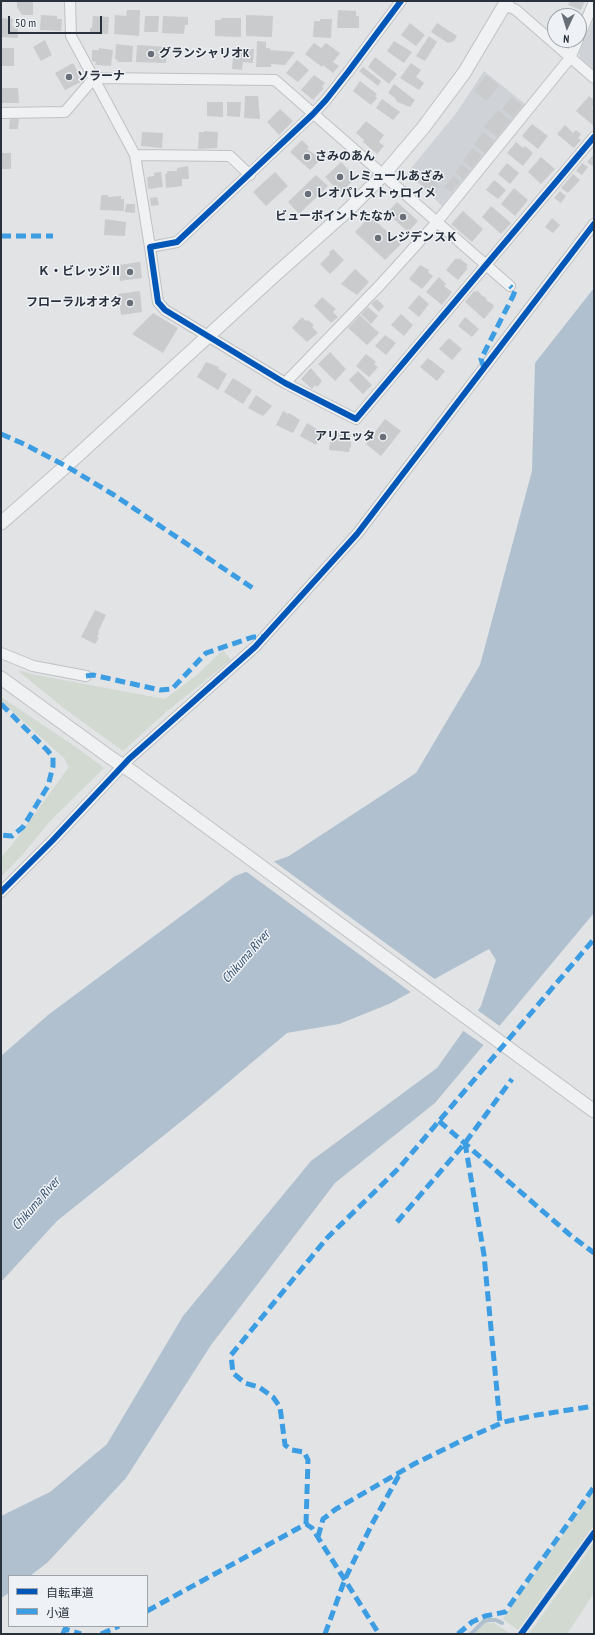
<!DOCTYPE html>
<html>
<head>
<meta charset="utf-8">
<style>
  body { margin:0 }
  #map { position:relative; width:595px; height:1635px; overflow:hidden; background:#e1e3e5; font-family:"PT Sans Narrow","Noto Sans JP",sans-serif }
  canvas { display:block }
  .frame { position:absolute; inset:0; border:2px solid #29313d; pointer-events:none }
  .legend { position:absolute; left:8px; top:1575px; width:140px; height:52px; box-sizing:border-box; background:#eef1f5; border:1px solid #9fa4ab; margin:0; padding:5px 7px; list-style:none; font-size:12px; color:#29313d }
  .legend li { display:flex; align-items:center; gap:8px; height:20px }
  .legend b { width:20px; border:1px solid #9fa4ab }
  .north { position:absolute; left:547px; top:8px; width:40px; height:40px; box-sizing:border-box; background:#eef1f5; border:1px solid #9fa4ab; border-radius:50%; rotate:184deg; font-size:11px; font-weight:700; line-height:16px; text-align:center; color:#29313d }
  .north::after { content:''; display:block; margin:auto; width:14px; height:18px; background:#696f78; clip-path:polygon(50% 0,100% 100%,50% 72%,0 100%) }
  .scale { position:absolute; left:8px; top:16px; width:94px; height:18px; box-sizing:border-box; border:2px solid #29313d; border-top:0; padding-left:5px; font-size:12px; line-height:14px; white-space:nowrap; color:#29313d; -webkit-text-stroke:3px #eef1f5; paint-order:stroke }
</style>
</head>
<body>
<div id="map">
<canvas width="595" height="1635"></canvas>
<div class="frame"></div>
<ul class="legend">
<li><b style="height:5px;background:#0057b8"></b>自転車道</li>
<li><b style="height:5px;background:#3d9de3"></b>小道</li>
</ul>
<div class="north">N</div>
<div class="scale">50 m</div>
</div>
<script>
const context = document.querySelector('canvas').getContext('2d');
context.lineJoin = 'round';
function fill(path, color) { context.fillStyle = color; context.fill(path, 'evenodd'); }
const shape = rows => new Path2D(rows.map(r => 'M' + r).join(''));
function stroke(path, color, width, dash) { context.strokeStyle = color; context.lineWidth = width; context.lineCap = dash ? 'butt' : 'round'; context.setLineDash(dash || []); context.stroke(path); }
function write(font, color, halo, rows, align = 'center') {
  context.font = font + ' "PT Sans Narrow","Noto Sans JP",sans-serif'; context.lineWidth = 3; context.setLineDash([]); context.textBaseline = 'middle'; context.strokeStyle = halo; context.fillStyle = color; for (const [text, x, y, turn = 0] of rows) {
    context.save(); context.translate(x, y); context.rotate((+turn || 0) * Math.PI / 180); context.textAlign = isNaN(turn) ? turn : align; if (halo) context.strokeText(text, 0, 0); context.fillText(text, 0, 0); context.restore();
  }
}
const built = shape([
  [594,19,594,70,580,59,579,53],
  [484,71,525,104,442,206,414,179,403,178,457,112]
]);
const green = shape([
  [223,650,231,660,166,712,123,751,65,709,17,670,36,675,165,699,198,674],
  [1,697,76,747,104,768,51,820,23,854,1,877,1,857,12,845,69,767,64,758,1,701],
  [594,1491,594,1525,518,1630,503,1619],
  [594,1542,594,1593,567,1634,529,1634],
  [484,1623,494,1623,511,1634,467,1634]
]);
const water = shape([
  [594,288,594,913,435,1103,335,1183,211,1345,126,1478,48,1562,30,1576,9,1576,9,1593,1,1598,1,1516,50,1492,107,1444,183,1316,311,1161,437,1068,481,1006,496,960,489,949,389,1004,339,1024,287,1033,193,1112,57,1221,1,1282,1,1056,48,1015,235,876,289,856,416,773,480,665,532,471,535,363]
]);
const pier = shape([
  [272,860,436,980,412,993,244,870],
  [476,1009,501,1027,485,1046,462,1030]
]);
const stream = shape([
  [471,1634,484,1621,489,1620,496,1620,502,1623]
]);
const building = shape([
  [17,1,33,1,33,15,22,15,17,7],
  [570,1,585,1,581,10,568,5],
  [127,10,140,10,139,36,114,34,115,15,126,16],
  [338,10,356,11,356,16,359,16,359,28,337,28],
  [41,15,57,16,57,19,62,19,61,31,40,30],
  [246,15,273,16,272,37,246,36],
  [93,16,109,17,108,34,90,33,90,28,92,28],
  [145,16,159,16,158,32,144,32],
  [163,16,188,17,188,25,185,25,184,34,162,33],
  [1,18,13,19,12,26,18,27,18,38,1,37],
  [222,18,241,18,241,37,215,36,215,20,221,20],
  [320,19,332,19,331,38,313,37,314,21,320,21],
  [410,23,425,35,416,46,401,35],
  [437,23,457,36,454,41,448,43,431,32],
  [429,36,437,42,425,61,416,56],
  [45,40,52,55,41,61,33,47],
  [257,41,266,42,266,48,270,48,270,50,295,52,285,65,271,64,271,67,256,67],
  [394,41,412,52,404,63,387,51],
  [314,43,321,48,326,43,340,53,333,62,339,66,333,73,323,65,322,67,305,54],
  [116,44,133,46,132,62,117,62,118,60,115,59],
  [137,45,167,47,166,63,136,62],
  [1,48,14,48,14,66,1,66],
  [99,48,113,50,111,66,95,65,96,62,92,61,92,50,99,50],
  [234,48,254,49,253,63,243,62,242,70,232,69],
  [375,57,397,74,389,84,368,67],
  [297,60,309,70,298,82,286,73],
  [73,63,83,81,65,90,55,73],
  [411,63,421,70,416,77,424,83,419,90,400,78],
  [363,67,381,81,378,86,359,71],
  [314,75,325,83,322,87,324,88,313,100,301,90],
  [486,75,499,86,486,101,474,91],
  [360,81,377,94,375,96,377,98,371,105,353,91],
  [394,84,415,100,410,107,397,102,395,98,388,93],
  [1,88,18,88,19,103,1,103],
  [245,96,258,96,260,119,244,118],
  [589,96,594,100,594,105,592,108,594,110,594,126,576,111],
  [512,97,522,105,513,117,502,109],
  [382,99,400,112,393,120,376,108],
  [207,102,223,102,223,117,207,116],
  [227,102,241,102,240,117,227,116],
  [280,109,293,121,279,135,267,122],
  [498,110,510,120,497,137,484,127],
  [10,118,19,119,18,129,9,129],
  [366,121,384,135,379,142,384,146,377,154,363,142,364,140,356,133],
  [532,124,548,136,538,149,522,136],
  [565,125,573,133,576,130,581,134,578,138,581,140,574,148,557,134],
  [204,131,218,132,217,148,198,149,199,132,204,132],
  [142,132,163,133,162,148,141,146],
  [483,132,494,141,485,153,474,145],
  [302,140,309,147,307,149,321,159,310,170,290,152],
  [516,142,523,148,525,146,533,153,523,166,507,153],
  [472,148,482,155,472,168,463,161],
  [1,153,11,153,11,169,1,169],
  [594,154,594,167,587,162],
  [541,157,555,169,541,184,528,172],
  [341,162,356,178,340,193,325,177],
  [507,163,519,173,510,184,498,174],
  [582,163,588,167,582,175,576,171],
  [462,164,470,171,463,179,455,172],
  [188,166,189,179,182,179,182,186,166,188,165,174,167,174,167,171,177,171,177,168],
  [422,171,439,186,432,194,415,178],
  [161,172,163,187,148,189,147,177,154,176,154,173],
  [275,172,288,186,266,206,253,192],
  [573,174,580,180,568,193,561,188],
  [316,175,328,186,299,214,288,202],
  [453,176,460,181,451,192,445,187],
  [494,180,506,190,498,199,486,190],
  [514,188,528,200,515,216,501,204],
  [560,191,566,196,561,203,554,198],
  [102,195,108,195,108,197,121,196,121,199,124,199,124,211,100,210,101,196],
  [157,197,159,205,151,206,150,198],
  [397,202,418,221,408,232,387,213],
  [126,204,135,204,135,213,125,212],
  [491,206,511,223,501,234,482,217],
  [463,211,483,229,472,242,451,224],
  [370,216,401,244,385,260,355,232],
  [552,218,560,225,553,233,545,227],
  [105,219,126,222,125,236,104,235],
  [333,249,344,260,330,274,320,264,330,254,329,252],
  [456,258,458,260,459,258,468,265,466,267,468,268,458,280,446,270],
  [140,262,142,278,120,281,118,265],
  [420,265,429,270,428,272,433,276,422,289,409,279],
  [355,269,369,282,357,295,341,284],
  [439,277,446,284,444,286,452,292,442,305,426,292],
  [477,290,483,297,484,296,487,299,486,300,494,305,492,306,494,307,484,319,465,302,474,291,476,292],
  [140,291,142,312,121,315,118,294],
  [419,295,429,304,419,317,408,308],
  [322,297,336,309,333,312,338,317,331,323,314,306],
  [377,299,384,306,379,312,371,304],
  [368,307,378,316,371,324,361,314],
  [153,313,178,328,163,353,132,334],
  [401,314,413,325,404,336,391,325],
  [360,315,379,333,367,345,348,328],
  [302,317,306,321,308,320,314,325,312,327,318,333,307,342,292,328],
  [465,317,479,329,472,337,458,326],
  [385,335,396,343,386,355,375,346],
  [449,338,462,349,452,360,439,349],
  [330,352,346,369,335,381,318,364],
  [366,354,376,362,374,364,378,367,369,377,356,366],
  [428,358,445,371,437,381,420,367],
  [206,362,219,367,218,369,227,374,218,390,197,377],
  [311,368,322,381,317,387,315,385,312,389,301,379],
  [358,371,372,385,363,394,349,380],
  [233,378,252,390,243,404,224,392],
  [256,395,272,406,263,416,248,408],
  [283,411,288,414,289,413,300,420,293,433,276,425],
  [385,419,401,431,381,456,366,444],
  [307,423,322,432,316,445,300,436],
  [333,432,351,434,351,448,350,447,349,452,329,450,331,435,333,435],
  [95,610,106,615,98,632,99,633,97,637,99,638,95,644,81,637]
]);
const minor = shape([
  [70,1,71,36,135,155,150,247],
  [401,1,348,72,326,100,313,114,177,242,150,247,158,302,165,310,285,383,356,419,594,137],
  [505,5,516,10,594,78],
  [579,37,594,2],
  [1,113,65,112,94,78,275,80,510,286],
  [135,155,230,156,250,175],
  [285,383,381,284,436,223,570,58,578,40],
  [1,653,33,666,86,676],
  [1,892,52,841,129,759,255,647,357,534,594,224]
]);
const tertiary = shape([
  [1,523,66,466,276,274,347,211,383,175,423,128,464,73,507,1],
  [1,678,111,758,134,773,594,1111]
]);
const quiet = shape([
  [1,236,53,236],
  [484,368,481,359,513,296,515,291,510,286],
  [1,434,24,444,66,466,114,495,254,589],
  [86,676,93,675,160,690,172,689,206,653,253,637,263,637],
  [1,704,47,750,53,757,53,766,48,786,23,827,12,836,1,835],
  [439,1121,569,1234,594,1253],
  [465,1143,484,1255,500,1423],
  [397,1222,465,1143,512,1079],
  [306,1524,308,1460,304,1452,292,1450,285,1445,280,1407,273,1397,259,1387,245,1383,233,1373,231,1355,327,1238,399,1168,594,939],
  [318,1537,323,1519,336,1509,414,1464,465,1439,504,1422,537,1415,594,1406],
  [147,1611,306,1524,312,1528,379,1634],
  [63,1634,65,1629,81,1634],
  [101,1634,119,1626],
  [325,1634,345,1579,372,1524,398,1477,403,1473],
  [458,1634,472,1622,485,1616,505,1612,594,1487]
]);
const cycleway = shape([
  [401,1,348,72,326,100,313,114,177,242,150,247,158,302,165,310,285,383,356,419,594,137],
  [1,892,52,841,129,759,255,647,357,534,594,224],
  [521,1634,594,1533]
]);
const markers = [
  [151,54,4,"#696f78"],
  [69,77,4,"#696f78"],
  [307,157,4,"#696f78"],
  [340,177,4,"#696f78"],
  [308,194,4,"#696f78"],
  [403,217,4,"#696f78"],
  [378,238,4,"#696f78"],
  [130,272,4,"#696f78"],
  [130,303,4,"#696f78"],
  [383,437,4,"#696f78"]
];
const poiNames = [
  ["グランシャリオK",159,54],
  ["ソラーナ",77,77],
  ["さみのあん",315,157],
  ["レミュールあざみ",348,177],
  ["レオパレストゥロイメ",316,194],
  ["ビューポイントたなか",395,217,"right"],
  ["レジデンスＫ",386,238],
  ["Ｋ・ビレッジⅡ",122,272,"right"],
  ["フローラルオオタ",122,303,"right"],
  ["アリエッタ",375,437,"right"]
];
const waterNames = [
  ["Chikuma River",246,957,-49],
  ["Chikuma River",36,1204,-49]
];
fill(built, '#cfd3d8');
fill(green, '#d2d9d1');
fill(water, '#b0c0cf');
fill(pier, '#e1e3e5');
stroke(stream, '#b0c0cf', 4);
fill(building, '#c9cbcd');
stroke(minor, '#bfc1c3', 12);
stroke(tertiary, '#bfc1c3', 15);
stroke(minor, '#f0f1f2', 10);
stroke(tertiary, '#f0f1f2', 13);
stroke(quiet, '#3d9de3', 5, [10, 5]);
stroke(cycleway, '#0057b8', 6);
for (const [x, y, r, color] of markers) { const dot = new Path2D(); dot.arc(x, y, r, 0, 2 * Math.PI); context.fillStyle = color; context.fill(dot); stroke(dot, '#eef1f5', 1.5); }
write('bold 12px', '#29313d', '#eef1f5', poiNames, 'left');
write('italic 13px', '#35516f', '#eef1f5', waterNames);
</script>
</body>
</html>
